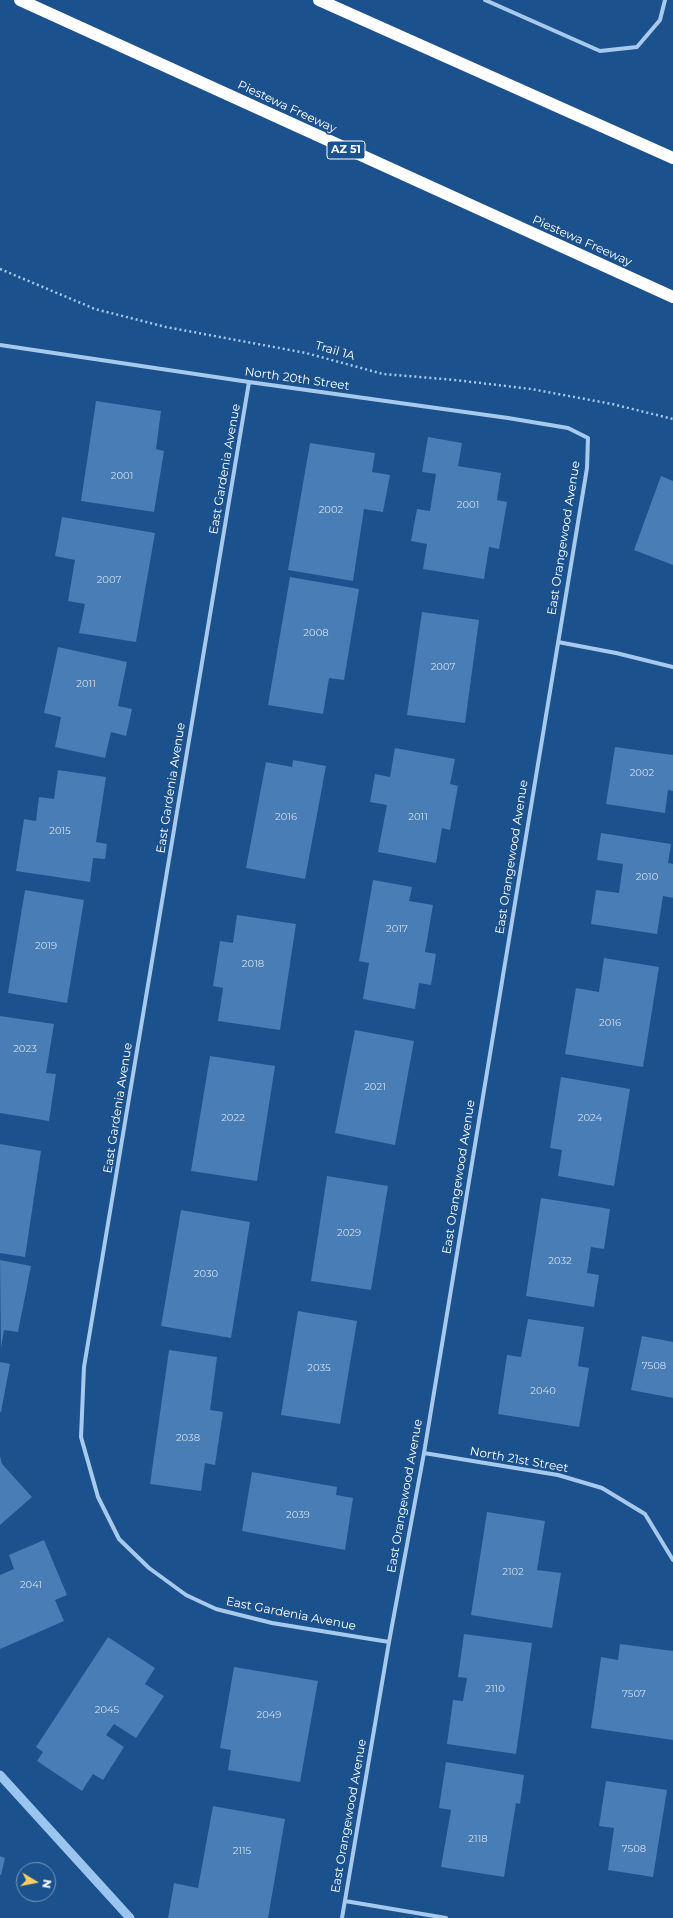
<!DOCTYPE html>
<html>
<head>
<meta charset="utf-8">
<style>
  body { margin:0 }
  #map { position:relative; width:673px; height:1918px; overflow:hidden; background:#1b518c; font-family:Montserrat,sans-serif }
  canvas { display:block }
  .north { position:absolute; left:16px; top:1862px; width:40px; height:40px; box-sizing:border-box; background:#1b518c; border:1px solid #7697ba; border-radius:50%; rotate:100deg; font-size:11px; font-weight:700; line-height:16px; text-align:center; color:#fff }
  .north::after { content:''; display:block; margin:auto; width:14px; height:18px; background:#ffcc63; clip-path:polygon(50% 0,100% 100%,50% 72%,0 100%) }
</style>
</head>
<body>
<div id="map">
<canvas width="673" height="1918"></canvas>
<div class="north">N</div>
</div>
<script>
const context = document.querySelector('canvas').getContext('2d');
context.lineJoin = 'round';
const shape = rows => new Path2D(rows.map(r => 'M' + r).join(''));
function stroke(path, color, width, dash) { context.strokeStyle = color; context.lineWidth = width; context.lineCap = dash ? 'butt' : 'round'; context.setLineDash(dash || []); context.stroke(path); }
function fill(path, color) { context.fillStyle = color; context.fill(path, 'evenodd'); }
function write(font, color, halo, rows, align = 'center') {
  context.font = font + ' Montserrat,sans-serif'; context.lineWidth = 3.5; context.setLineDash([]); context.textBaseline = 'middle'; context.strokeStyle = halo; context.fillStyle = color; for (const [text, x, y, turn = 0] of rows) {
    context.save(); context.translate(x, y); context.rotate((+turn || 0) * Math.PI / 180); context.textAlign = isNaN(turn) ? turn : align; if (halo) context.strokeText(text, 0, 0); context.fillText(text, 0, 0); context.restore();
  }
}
const stream = shape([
  [0,1775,130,1918]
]);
const building = shape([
  [96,401,161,411,156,449,164,451,154,512,81,501],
  [428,437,462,443,458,466,501,473,497,500,507,502,499,549,489,547,484,579,423,569,427,544,411,541,417,509,430,511,436,474,422,472],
  [310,443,375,453,372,472,390,475,383,512,364,509,353,581,288,570],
  [661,476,673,481,673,565,634,550],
  [62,517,155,533,136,642,79,633,85,604,68,601,75,560,55,556],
  [290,577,359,589,344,680,329,678,323,714,268,705],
  [422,612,479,620,465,723,407,715],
  [58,647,127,662,118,706,132,709,126,736,111,732,105,758,55,747,61,717,44,713],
  [615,747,673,755,673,791,668,790,665,813,606,804],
  [395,748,455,759,450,784,458,786,450,830,442,828,436,863,378,852,387,805,370,802,375,774,390,777],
  [293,760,326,766,305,879,246,868,266,762,292,767],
  [58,770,106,777,96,842,107,844,105,859,93,858,90,882,16,871,24,819,36,821,39,797,54,799],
  [601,833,671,844,668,863,673,864,673,898,663,896,657,934,591,924,596,890,619,893,623,864,597,860],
  [373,880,412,887,409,901,433,905,425,952,436,954,431,985,419,983,415,1009,363,999,369,963,359,961],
  [25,890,84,900,67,1003,8,993],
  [237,915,296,924,280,1030,218,1021,223,988,213,986,220,941,233,943],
  [604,958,659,967,643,1067,565,1054,576,988,599,992],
  [0,1016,54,1024,46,1073,56,1074,49,1121,0,1113],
  [355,1030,414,1041,395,1145,335,1133],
  [210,1056,275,1066,257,1181,191,1171],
  [561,1077,630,1089,614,1186,558,1176,562,1150,550,1148],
  [0,1144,41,1151,25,1257,0,1253],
  [327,1176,388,1186,371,1290,311,1281],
  [541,1198,610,1209,604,1249,591,1247,587,1273,599,1275,594,1307,526,1296],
  [181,1210,250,1222,231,1338,161,1326],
  [0,1260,31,1266,18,1332,4,1330,1,1348],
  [298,1311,357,1321,340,1424,281,1415],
  [528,1319,584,1327,578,1366,589,1368,579,1427,498,1414,507,1355,521,1357],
  [642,1336,673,1342,673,1398,631,1390],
  [169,1350,217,1357,210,1410,223,1412,215,1465,205,1463,201,1491,150,1484],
  [0,1362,10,1364,1,1412,0,1412],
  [0,1456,2,1464,32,1497,0,1525],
  [252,1472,337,1487,336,1495,353,1498,345,1550,242,1531],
  [487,1512,545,1521,537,1570,561,1573,552,1628,471,1615],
  [44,1540,67,1595,55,1600,64,1621,0,1649,0,1575,14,1569,9,1555],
  [464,1634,532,1643,516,1754,447,1744,453,1700,463,1701,467,1678,458,1677],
  [108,1637,155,1668,145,1684,164,1696,136,1738,114,1724,106,1735,124,1747,103,1780,93,1774,82,1791,37,1761,43,1752,36,1747],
  [620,1644,673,1651,673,1740,591,1728,601,1657,618,1660],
  [234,1667,318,1681,300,1782,228,1770,231,1750,220,1748],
  [446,1762,524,1775,520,1804,516,1803,504,1877,441,1867,451,1810,439,1808],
  [606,1781,667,1790,653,1877,608,1870,614,1828,599,1826],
  [213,1806,285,1819,268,1918,168,1918,174,1883,198,1888],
  [0,1856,5,1858,1,1875,0,1875]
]);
const path = shape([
  [0,269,95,309,166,327,306,353,383,374,455,380,531,389,612,404,673,419]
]);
const minor = shape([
  [485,0,600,51,637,47,660,20,665,0],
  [0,345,249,382,508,418,568,428,588,438,587,468,424,1453,389,1642,342,1918],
  [249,382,84,1367,81,1437,98,1497,119,1539,149,1568,186,1595,216,1609,272,1623,389,1642],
  [558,642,616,653,673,667],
  [424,1453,558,1475,602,1488,645,1514,673,1560],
  [345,1901,446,1918]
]);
const motorway = shape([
  [20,0,673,297],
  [319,0,673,158]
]);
const numberNames = [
  ["2001",122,476],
  ["2001",468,505],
  ["2002",331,510],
  ["2007",109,580],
  ["2008",316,633],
  ["2007",443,667],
  ["2011",86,684],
  ["2002",642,773],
  ["2016",286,817],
  ["2011",418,817],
  ["2015",60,831],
  ["2010",647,877],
  ["2017",397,929],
  ["2019",46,946],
  ["2018",253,964],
  ["2016",610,1023],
  ["2023",25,1049],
  ["2021",375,1087],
  ["2022",233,1118],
  ["2024",590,1118],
  ["2029",349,1233],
  ["2032",560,1261],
  ["2030",206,1274],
  ["7508",654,1366],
  ["2035",319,1368],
  ["2040",543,1391],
  ["2038",188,1438],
  ["2039",298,1515],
  ["2102",513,1572],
  ["2041",31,1585],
  ["2110",495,1689],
  ["7507",634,1694],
  ["2045",107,1710],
  ["2049",269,1715],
  ["2118",478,1839],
  ["7508",634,1849],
  ["2115",242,1851]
];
const shields = [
  [346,150,38]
];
const shieldNames = [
  ["AZ 51",346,150]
];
const streetNames = [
  ["Piestewa Freeway",287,107,25],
  ["Piestewa Freeway",582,241,24],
  ["Trail 1A",335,351,16],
  ["North 20th Street",297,379,8],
  ["East Gardenia Avenue",225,469,-80],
  ["East Orangewood Avenue",564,538,-81],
  ["East Gardenia Avenue",171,788,-81],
  ["East Orangewood Avenue",512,857,-81],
  ["East Gardenia Avenue",118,1108,-81],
  ["East Orangewood Avenue",459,1177,-81],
  ["North 21st Street",519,1460,10],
  ["East Orangewood Avenue",405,1496,-80],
  ["East Gardenia Avenue",291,1614,11],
  ["East Orangewood Avenue",349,1816,-80]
];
stroke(stream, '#9ac5ef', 9);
fill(building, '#487db6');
stroke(path, '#a7c9ed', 2.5, [2, 3]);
stroke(minor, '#a7c9ed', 4);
stroke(motorway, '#fff', 12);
write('10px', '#d1deed', null, numberNames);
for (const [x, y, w] of shields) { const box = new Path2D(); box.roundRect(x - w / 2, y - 9, w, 18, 3); context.fillStyle = '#1b518c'; context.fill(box); stroke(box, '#fff', 1); }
write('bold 11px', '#fff', null, shieldNames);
write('12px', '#fff', '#1b518c', streetNames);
</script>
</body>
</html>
